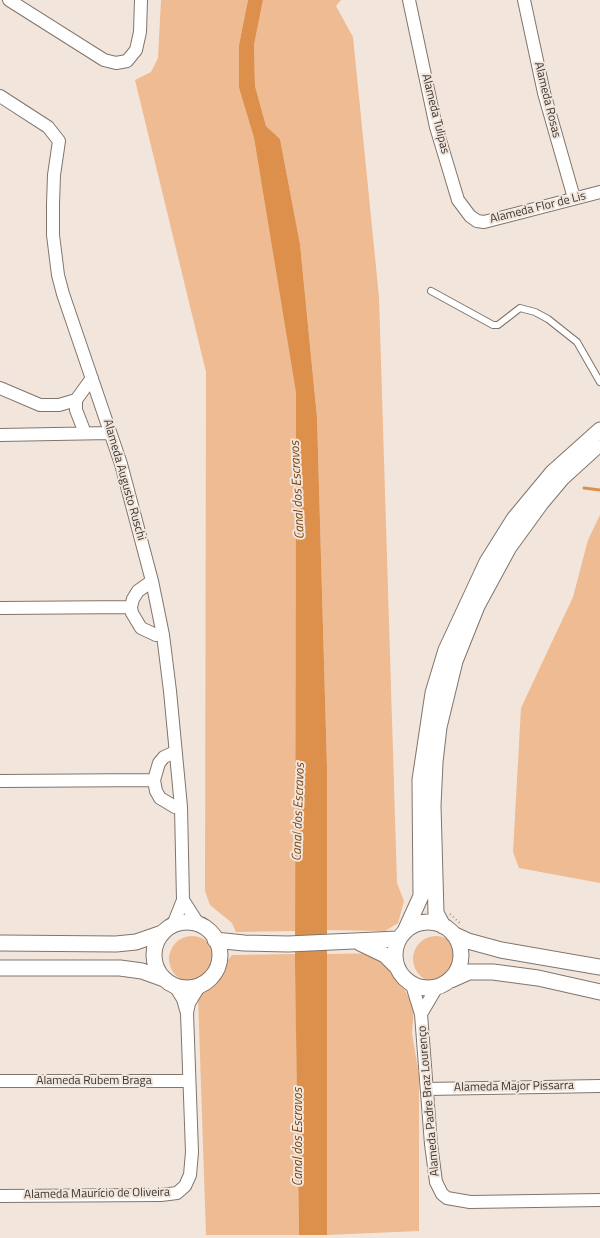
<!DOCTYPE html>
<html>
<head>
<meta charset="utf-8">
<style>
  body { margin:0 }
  canvas { display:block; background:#f2e5db }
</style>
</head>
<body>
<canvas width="600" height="1238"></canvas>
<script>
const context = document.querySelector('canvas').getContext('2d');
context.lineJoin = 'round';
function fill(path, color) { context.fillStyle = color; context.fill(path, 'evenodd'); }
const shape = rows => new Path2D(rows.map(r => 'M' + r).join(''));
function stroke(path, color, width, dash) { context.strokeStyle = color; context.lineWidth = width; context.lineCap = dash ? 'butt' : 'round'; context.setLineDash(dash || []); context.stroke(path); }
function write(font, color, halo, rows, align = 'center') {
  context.font = font + ' "Titillium Web",sans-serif'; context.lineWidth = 4; context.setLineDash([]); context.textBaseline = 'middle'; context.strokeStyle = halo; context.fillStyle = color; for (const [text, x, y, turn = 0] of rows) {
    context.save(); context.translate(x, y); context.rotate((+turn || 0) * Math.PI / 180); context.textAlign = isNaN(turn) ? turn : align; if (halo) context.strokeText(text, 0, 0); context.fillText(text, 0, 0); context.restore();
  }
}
const green = shape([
  [161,0,248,0,239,45,239,88,254,138,296,393,295,931,236,932,232,923,210,905,205,891,206,372,135,80,151,72,158,58],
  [263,0,341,0,336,6,353,37,379,297,397,883,404,901,398,923,385,931,327,930,327,767,317,416,300,244,280,139,266,126,255,86,254,45],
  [600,515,600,883,519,868,513,852,521,708,573,597,588,540],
  '169 959a23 23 0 1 1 46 0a23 23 0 1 1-46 0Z',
  '413 959a23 23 0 1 1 46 0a23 23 0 1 1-46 0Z',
  [383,953,414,1006,412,1034,419,1075,419,1231,327,1235,327,954],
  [295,954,299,1235,206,1235,198,996,232,955]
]);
const water = shape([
  [248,0,263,0,254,45,255,86,266,126,280,139,300,244,317,417,327,767,327,1235,299,1235,295,966,296,393,254,138,239,88,239,45]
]);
const stream = shape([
  [584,488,600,490]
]);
const path = shape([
  [450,914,461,924]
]);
const service = shape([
  [431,291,493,325,498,325,520,308,535,312,548,319,577,342,600,382]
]);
const minor = shape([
  [9,0,104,60,116,63,127,61,136,50,140,32,141,0],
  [409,0,436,127,458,200,470,216,477,221,484,222,600,192],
  [524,0,544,93,574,198],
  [0,96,48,127,59,141,54,175,53,204,53,235,58,275,63,294,121,464,152,581,163,635,170,691,181,807,183,900,173,925],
  [0,388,40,405,59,405,76,400],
  [85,433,76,410,76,400,92,378],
  [0,435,110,433],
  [152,581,138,591,133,599,131,607,132,613,141,628,156,635,163,635],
  [0,608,131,607],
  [175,752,164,757,159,763,154,780,156,791,160,798,175,807,181,807],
  [0,781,154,780],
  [183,900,199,925],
  [412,985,421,1014,431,1144,436,1182,442,1194,447,1198,470,1202,600,1200],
  [175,986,183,999,187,1013],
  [421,1014,437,987],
  [0,1081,188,1081],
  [427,1089,600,1086],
  [0,1196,161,1195,177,1193,185,1186,190,1175,192,1152,187,1013,189,1003,200,985]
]);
const tertiary = shape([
  '395 955a33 33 0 1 1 66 0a33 33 0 1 1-66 0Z',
  '154 955a33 33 0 1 1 66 0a33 33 0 1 1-66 0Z',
  [443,926,436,913,433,806,435,762,439,727,455,661,477,606,509,547,541,503,562,478,596,447],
  [406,929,421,896,420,780,433,693,446,650,487,562,514,519,553,472,600,430],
  [453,934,468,941,501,950,600,967],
  [215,940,244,943,288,944,398,939],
  [0,943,116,944,136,942,162,933],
  [360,943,385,955,395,965],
  [0,968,120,968,142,971,164,979],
  [451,980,469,972,493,972,538,978,600,992]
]);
const streetNames = [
  ["Alameda Rosas",547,100,76],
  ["Alameda Tulipas",435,114,76],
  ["Alameda Flor de Lis",538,208,-14],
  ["Alameda Augusto Ruschi",124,480,74],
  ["Alameda Rubem Braga",94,1081],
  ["Alameda Major Pissarra",514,1087,-1],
  ["Alameda Padre Braz Lourenço",429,1101,-95],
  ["Alameda Maurício de Oliveira",97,1194,-1]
];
const waterNames = [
  ["Canal dos Escravos",298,490,-93],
  ["Canal dos Escravos",299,812,-88],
  ["Canal dos Escravos",299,1137,-90]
];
fill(green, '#eebb92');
fill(water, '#dd904c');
stroke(stream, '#dd904c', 3);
stroke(service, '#80756c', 8);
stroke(minor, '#80756c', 14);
stroke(tertiary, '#80756c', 17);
stroke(path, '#a0978f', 2, [1, 3]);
stroke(service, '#fff', 6);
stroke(minor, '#fff', 12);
stroke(tertiary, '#fff', 15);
write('12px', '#3b3632', '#f2e5db', streetNames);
write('italic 13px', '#774412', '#f2e5db', waterNames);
</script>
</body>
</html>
